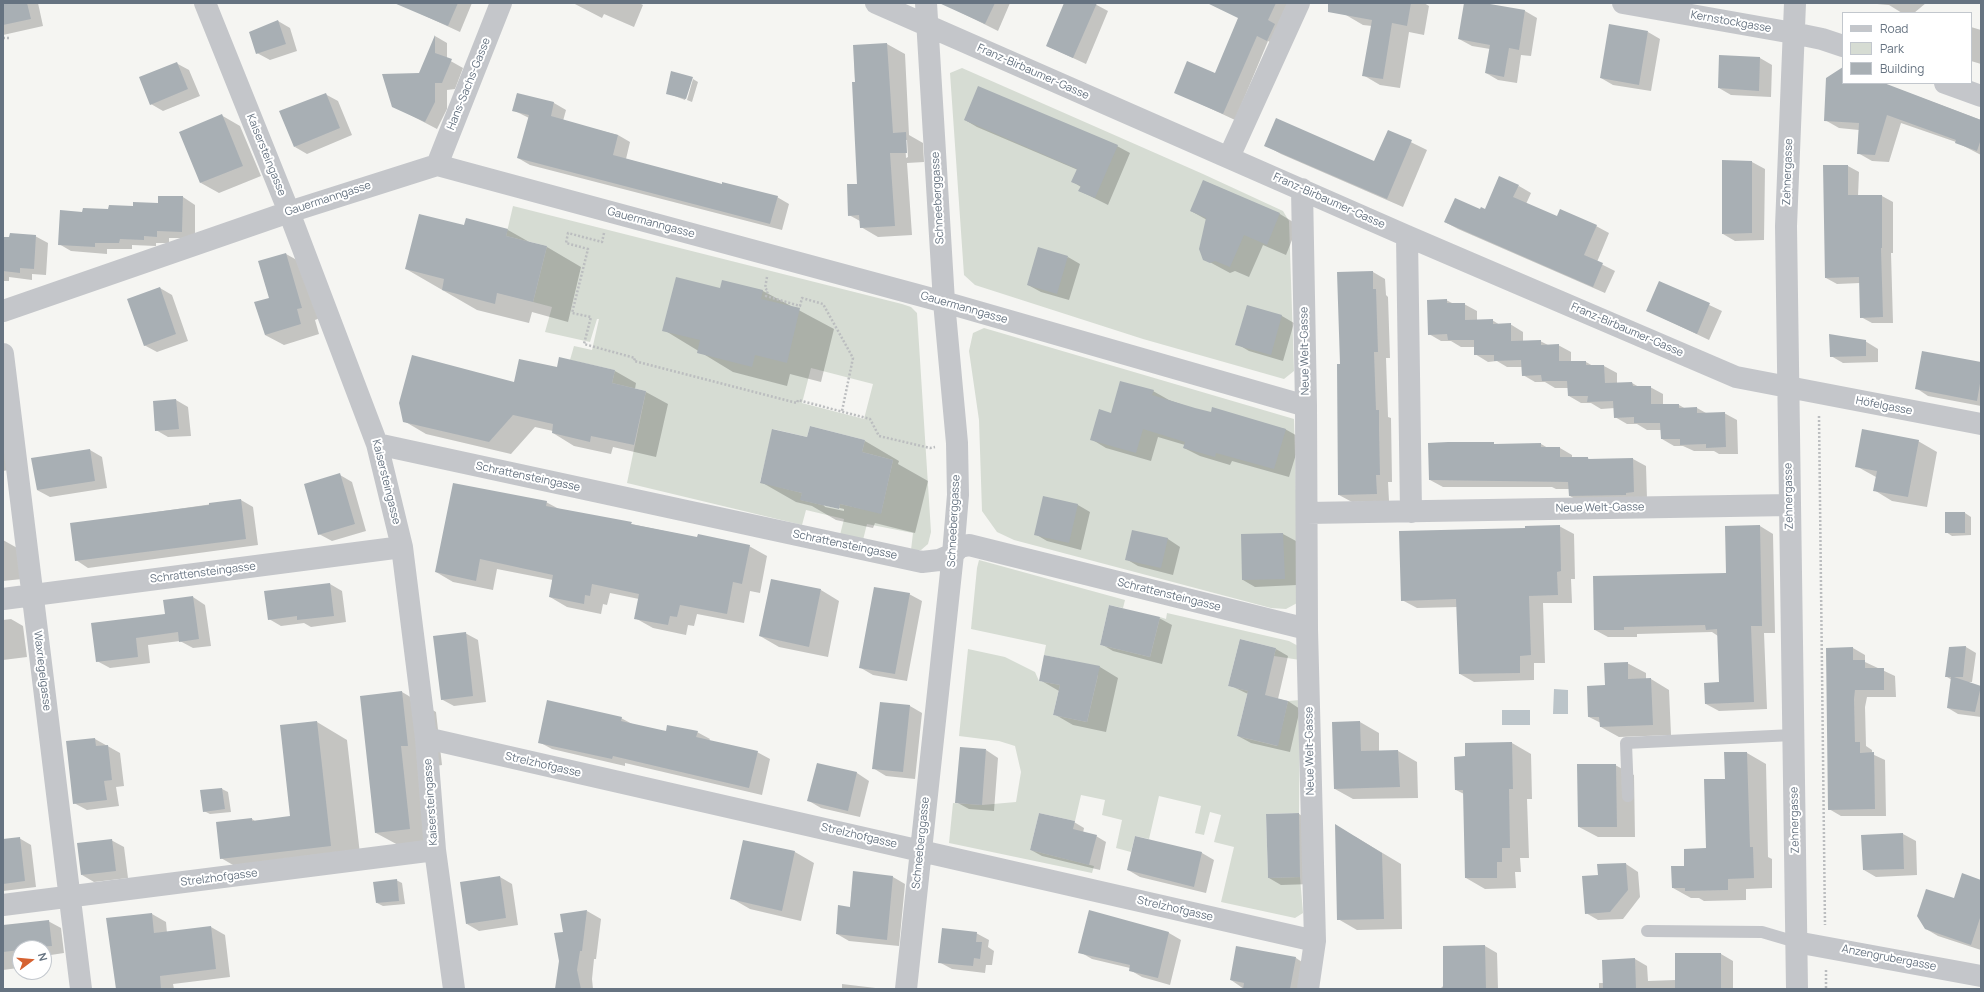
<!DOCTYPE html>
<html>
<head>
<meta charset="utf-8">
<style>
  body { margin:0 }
  #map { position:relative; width:1984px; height:992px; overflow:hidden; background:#f5f5f2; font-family:Manrope,sans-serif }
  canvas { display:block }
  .frame { position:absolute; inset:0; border:4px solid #667381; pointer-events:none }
  .legend { position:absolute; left:1842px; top:12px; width:130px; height:72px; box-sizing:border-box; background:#fff; border:1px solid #c2c7cd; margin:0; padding:5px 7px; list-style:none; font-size:12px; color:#667381 }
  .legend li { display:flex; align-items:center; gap:8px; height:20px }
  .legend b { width:20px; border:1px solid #c2c7cd }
  .north { position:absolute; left:12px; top:940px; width:40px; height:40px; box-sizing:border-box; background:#fff; border:1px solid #c2c7cd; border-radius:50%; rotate:74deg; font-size:11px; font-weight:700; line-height:16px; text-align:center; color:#667381 }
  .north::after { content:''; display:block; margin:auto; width:14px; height:18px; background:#d66231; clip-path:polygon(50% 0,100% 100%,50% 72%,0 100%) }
</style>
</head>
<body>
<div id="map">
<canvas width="1984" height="992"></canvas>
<div class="frame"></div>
<ul class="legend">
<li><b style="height:5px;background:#c4c6ca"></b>Road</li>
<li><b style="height:11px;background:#d6dcd3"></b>Park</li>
<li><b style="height:11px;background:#a8afb4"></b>Building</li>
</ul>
<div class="north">N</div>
</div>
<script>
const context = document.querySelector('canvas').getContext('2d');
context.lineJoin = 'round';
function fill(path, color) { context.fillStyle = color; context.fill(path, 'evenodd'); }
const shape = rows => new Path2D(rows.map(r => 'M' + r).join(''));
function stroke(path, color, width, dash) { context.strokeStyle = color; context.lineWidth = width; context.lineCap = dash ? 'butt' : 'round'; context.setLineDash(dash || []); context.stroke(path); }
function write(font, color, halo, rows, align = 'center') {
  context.font = font + ' Manrope,sans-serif'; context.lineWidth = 4; context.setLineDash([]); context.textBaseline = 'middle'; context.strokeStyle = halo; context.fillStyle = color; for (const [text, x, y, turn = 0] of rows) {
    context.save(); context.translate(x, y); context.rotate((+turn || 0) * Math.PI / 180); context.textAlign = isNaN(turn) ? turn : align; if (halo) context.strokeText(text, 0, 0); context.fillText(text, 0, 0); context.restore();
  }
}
const green = shape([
  [962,68,1203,174,1283,211,1289,221,1294,371,1284,379,1143,339,975,285,964,275,950,73],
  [513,206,902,304,911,307,917,313,931,532,928,544,921,550,911,550,913,533,867,524,863,540,840,535,844,519,806,510,802,525,627,483,646,391,612,383,615,370,570,360,574,346,592,350,599,319,597,319,590,342,545,332,552,307,533,302,547,246,506,236],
  [811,368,873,384,864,419,802,403],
  [810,426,865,440,862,452,893,460,881,513,840,504,839,509,801,500,802,493,760,482,773,429,807,437],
  [984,328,1294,419,1299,602,1286,609,1271,608,1014,540,997,532,982,511,979,420,969,351,973,333],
  [979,560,1125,600,1123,608,1109,605,1100,645,1150,657,1160,617,1166,619,1167,613,1289,641,1300,647,1300,660,1274,656,1276,648,1240,639,1228,686,1248,691,1237,736,1277,746,1288,701,1300,700,1299,813,1266,814,1268,878,1300,877,1303,913,1295,918,1221,902,1234,847,1214,842,1221,815,1210,812,1204,835,1195,833,1201,806,1159,796,1149,839,1135,836,1131,852,1116,848,1122,820,1102,815,1105,800,1081,795,1075,821,1039,813,1030,850,1094,866,1092,873,949,843,953,803,982,805,1016,802,1021,772,1015,746,999,741,959,736,968,649,1005,657,1035,672,1039,681,1060,685,1053,715,1087,722,1098,675,1073,661,1044,655,1046,645,971,629,977,568]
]);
const water = shape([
  [1554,689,1568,690,1568,714,1553,714],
  [1502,710,1530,710,1530,725,1502,725]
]);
const shadow = shape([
  [3,3,38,3,43,26,3,35],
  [426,3,472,3,460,32,421,14],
  [573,3,639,3,643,5,634,27,604,14,602,18],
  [961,3,1010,3,998,31,958,11],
  [1065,3,1093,3,1108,11,1086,64,1047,46],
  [1227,3,1291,3,1279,47,1268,41,1235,120,1175,92,1216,74,1239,18],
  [1349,3,1424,3,1429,6,1424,35,1409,32,1400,88,1380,85,1363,75,1372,26,1363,25,1346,15],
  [1465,3,1478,3,1525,11,1537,18,1531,56,1521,55,1517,83,1498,80,1486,73,1490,49,1472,46,1459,39],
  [1865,3,1926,3,1914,13,1902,13,1889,5],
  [278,21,290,28,297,51,270,60,257,53],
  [1971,27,1981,30,1981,64,1971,61],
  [1648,32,1660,39,1651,91,1613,85,1601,78],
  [435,36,447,43,447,59,463,68,455,89,447,90,447,109,437,129,393,106,420,74],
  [887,44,905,54,909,135,923,143,924,162,907,163,912,235,878,237,861,227,860,221,849,215,858,185,854,46],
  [905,140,907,140,908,157,906,158],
  [1720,56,1760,58,1772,65,1771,97,1731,95,1719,88],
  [176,63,189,70,200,96,163,111,151,104],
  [1843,69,1843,83,1882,83,1981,120,1981,155,1956,142,1901,123,1889,162,1872,161,1858,153,1859,130,1839,128,1825,120],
  [691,78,685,100,667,93],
  [693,79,698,82,692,102,687,100],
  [325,94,338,101,352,135,307,154,295,147],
  [517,94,554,103,566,110,563,121,618,135,630,142,626,159,722,185,777,197,789,204,782,230,530,165,518,158,529,118,513,110],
  [221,115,240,126,261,176,219,193,201,183],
  [965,120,1117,146,1130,153,1108,205,1080,191,1081,187,1073,182,1078,170,977,127],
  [1388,131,1427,150,1403,207,1281,154,1265,145,1375,162],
  [1723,161,1752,162,1765,169,1764,240,1735,241,1723,234],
  [1824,166,1848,166,1859,172,1858,196,1882,196,1893,202,1893,253,1891,253,1893,323,1872,323,1861,317,1860,283,1837,284,1826,278],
  [1204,181,1280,214,1298,225,1286,255,1263,245,1249,277,1235,271,1230,273,1204,259,1207,220,1191,211],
  [1519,186,1531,193,1526,204,1558,217,1596,226,1609,233,1597,262,1615,271,1605,293,1458,229,1445,222,1486,210],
  [183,197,195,205,195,238,169,238,169,243,156,243,156,246,132,245,132,249,107,249,107,254,71,251,59,244,83,213,159,204],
  [465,226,508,230,531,243,547,247,581,267,568,322,532,312,529,323,477,310,406,269],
  [35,236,48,243,46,275,32,274,32,280,9,277,9,281,3,281,3,238],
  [286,254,304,264,320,318,315,320,319,334,284,345,265,335,270,298],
  [1068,257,1080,264,1069,300,1041,292,1028,285],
  [1373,272,1385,279,1386,295,1388,297,1390,358,1386,358,1388,417,1391,418,1392,482,1388,482,1389,501,1352,502,1339,495,1341,365],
  [723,281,763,291,834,329,821,382,790,374,787,386,733,372,664,330,721,290],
  [1660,282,1722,311,1709,340,1648,311],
  [160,288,172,295,188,341,157,352,144,345],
  [1446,300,1454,304,1464,304,1477,311,1477,321,1492,320,1500,325,1510,324,1523,332,1523,342,1540,341,1548,345,1558,345,1571,352,1571,362,1586,362,1593,366,1604,366,1617,373,1617,383,1632,383,1639,387,1650,387,1663,394,1663,405,1679,405,1686,409,1697,408,1706,413,1724,413,1737,420,1738,454,1719,454,1714,451,1694,451,1683,446,1674,446,1662,439,1661,430,1647,430,1637,424,1627,424,1615,417,1615,408,1601,409,1591,403,1581,403,1569,396,1569,388,1555,388,1545,382,1535,382,1523,375,1523,367,1507,367,1497,361,1488,362,1475,354,1475,347,1461,347,1451,341,1441,341,1429,334],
  [1247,306,1282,316,1294,323,1283,361,1249,351,1237,344],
  [1865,341,1878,349,1878,362,1843,363,1831,356],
  [1981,363,1981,406,1928,396,1916,388],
  [615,371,636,383,635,389,646,392,668,404,656,457,613,447,611,454,574,446,553,433,553,431,535,427,511,454,426,434,404,421,515,383],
  [1153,391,1169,400,1194,409,1285,429,1301,438,1289,477,1232,461,1230,465,1200,456,1184,448,1185,445,1158,437,1151,461,1106,448,1091,439,1111,414],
  [176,400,188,407,191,436,168,437,156,430],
  [3,434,9,470,3,471],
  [808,438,865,441,899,461,898,464,928,481,915,533,875,523,873,528,836,520,812,506,796,502,761,482],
  [823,504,844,509,844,511,825,507],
  [1918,441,1937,452,1927,507,1892,501,1874,490,1876,477,1856,466],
  [1429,444,1541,444,1548,448,1560,448,1572,455,1572,458,1587,458,1592,460,1633,459,1646,466,1647,499,1582,503,1570,496,1570,489,1556,489,1552,487,1443,487,1430,480],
  [90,450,102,457,107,488,50,497,37,490],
  [340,475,352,482,366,531,332,541,319,534],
  [1044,497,1078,505,1090,512,1081,550,1047,541,1035,534],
  [241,500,253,507,258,545,88,568,76,560,71,524],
  [546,502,559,509,698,538,749,546,767,556,760,593,750,591,744,623,697,614,694,626,688,625,686,635,653,628,635,618,639,599,610,593,607,605,603,604,601,614,567,607,550,597,553,580,497,569,493,590,453,582,436,572],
  [1965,513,1971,517,1971,535,1952,536,1946,532],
  [1559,526,1574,534,1575,579,1571,579,1572,603,1543,603,1545,663,1534,663,1534,680,1474,682,1460,674,1458,607,1417,608,1402,600,1526,528],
  [1760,526,1773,534,1775,633,1764,633,1767,709,1719,711,1706,704,1720,683,1718,636,1712,632,1637,634,1637,637,1608,637,1595,630,1727,574],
  [1133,531,1168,539,1180,547,1173,575,1138,566,1126,559],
  [1283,534,1296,541,1297,585,1255,587,1243,580,1242,535],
  [3,540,19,549,22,579,3,581],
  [330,584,342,591,346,622,311,627,304,623,281,626,269,619],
  [821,590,839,601,828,657,779,647,760,636],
  [909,594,922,601,907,681,873,675,861,668],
  [193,597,205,605,211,646,193,648,180,641,148,645,150,663,110,668,97,661],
  [1159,618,1172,625,1162,664,1113,651,1101,644],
  [11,619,23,626,27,657,3,660,3,620],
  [465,633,478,640,486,702,454,706,441,699],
  [1240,640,1276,649,1288,656,1278,699,1288,701,1300,709,1290,752,1251,743,1238,736,1248,694,1229,685],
  [1966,647,1976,653,1972,682,1967,682,1981,687,1981,717,1958,714,1948,708,1952,680,1947,677,1950,648],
  [1853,648,1865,655,1865,662,1895,676,1896,697,1867,697,1865,707,1866,746,1872,750,1872,754,1885,760,1886,816,1841,816,1829,809],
  [1627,663,1646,673,1646,679,1651,679,1669,690,1671,735,1619,737,1601,727,1601,723,1589,717,1606,686],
  [1100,667,1118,678,1106,732,1073,725,1054,714,1059,691,1040,680],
  [402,692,436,712,442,765,436,766,445,849,411,852,376,833],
  [881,703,910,706,922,713,915,779,886,776,873,768],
  [621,718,634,725,666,733,697,732,710,739,709,741,757,752,770,759,762,795,625,763,625,766,552,749,539,742],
  [317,722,347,740,361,863,252,876,221,858,252,819,255,821,291,817],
  [1360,722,1379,733,1379,751,1398,751,1417,762,1418,798,1353,799,1335,789,1333,723],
  [95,739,120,753,124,786,116,787,119,806,87,810,74,803],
  [1512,743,1531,754,1532,799,1527,799,1529,858,1520,858,1521,872,1515,872,1516,888,1485,889,1466,878,1464,794,1456,790,1466,757],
  [986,750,998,758,994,811,969,809,956,802],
  [1747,753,1766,764,1768,857,1772,859,1772,888,1746,889,1746,900,1704,901,1699,898,1691,898,1673,888,1685,867,1707,849,1726,780],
  [817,764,857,773,869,781,860,817,821,808,809,801],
  [1615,765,1634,775,1635,837,1598,837,1579,827],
  [222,789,228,792,231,812,210,814,204,811,202,791],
  [1299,814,1311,821,1312,884,1281,885,1269,878],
  [1074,822,1084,828,1083,833,1096,836,1106,842,1100,870,1042,856,1031,850],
  [1903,834,1916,841,1917,875,1876,877,1864,870,1862,836],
  [1354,836,1401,864,1402,929,1357,930,1338,919],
  [1136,837,1202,853,1214,860,1206,893,1140,877,1128,870],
  [19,838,31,845,36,887,3,891,3,840],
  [111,840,124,847,128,878,94,882,82,875],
  [744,841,795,852,814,863,801,921,750,909,731,898],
  [1626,864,1638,872,1640,897,1623,919,1598,920,1586,913,1599,876],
  [854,873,893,877,905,884,899,946,849,941,837,934,850,908],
  [500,877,512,884,518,925,479,931,467,924],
  [396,880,402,883,405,904,383,906,377,903],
  [1981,881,1981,950,1938,936,1926,929,1955,900],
  [587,911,601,919,596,959,594,959,592,979,593,989,556,989,564,933],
  [1090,911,1169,933,1181,940,1170,985,1142,977,1130,970,1130,968,1092,959,1080,952],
  [152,914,166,922,167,933,211,927,225,935,230,977,173,984,174,989,117,989],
  [48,921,61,928,64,953,44,956,44,948,20,948,20,959,17,959,18,968,3,970,3,926],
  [976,933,989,940,988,947,994,951,992,965,986,965,985,973,952,969,939,962],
  [1485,946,1497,953,1498,989,1440,989],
  [1721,954,1733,961,1733,989,1599,989,1599,983,1604,983,1635,959,1647,966,1648,981,1676,980],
  [1296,958,1308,966,1304,989,1244,989,1231,980],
  [842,984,884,989,842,989]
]);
const building = shape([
  [3,3,27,3,31,19,3,25],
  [394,3,458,3,448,26],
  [939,3,995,3,985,24],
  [1064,3,1097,3,1073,58,1046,46],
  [1207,3,1276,3,1268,20,1275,24,1267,41,1257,36,1223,114,1174,93,1187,61,1215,73,1238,18],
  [1328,3,1411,3,1407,26,1392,23,1383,79,1362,76,1372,20,1328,12],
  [1464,3,1484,3,1525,10,1519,50,1509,48,1504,77,1485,73,1490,45,1458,39],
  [278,20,286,44,256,54,249,32],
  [1609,24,1648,31,1639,85,1600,78],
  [435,35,435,53,452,59,442,83,435,83,435,102,425,122,392,107,382,74,419,73],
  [887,43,893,133,906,132,907,153,890,153,895,226,860,228,859,215,848,216,847,184,857,184,852,82,855,82,853,45],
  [1719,55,1760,57,1759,91,1718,88],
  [177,62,188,89,150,105,139,77],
  [1843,67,1843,83,1884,83,1981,120,1981,139,1977,151,1955,143,1956,140,1887,115,1875,155,1857,154,1859,123,1824,121,1826,78],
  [671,71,693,77,686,99,666,94],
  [978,86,1118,145,1095,198,1078,191,1081,186,1071,182,1077,169,964,120],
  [326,93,340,128,294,147,279,111],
  [517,93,554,102,551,116,618,135,613,155,722,184,722,182,778,196,770,224,517,158,529,115,512,111],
  [222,114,243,166,200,183,179,132],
  [1276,118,1374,161,1388,130,1412,140,1387,199,1264,146],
  [1722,160,1752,161,1752,233,1722,234],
  [1823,165,1848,165,1848,195,1882,195,1882,248,1881,248,1883,317,1860,318,1859,277,1825,278],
  [1499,176,1519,185,1513,197,1557,216,1560,209,1597,225,1584,255,1603,263,1593,287,1444,222,1455,198,1480,209,1481,207,1485,209],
  [1203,180,1280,213,1267,245,1244,235,1230,267,1215,261,1210,263,1203,260,1199,249,1206,218,1190,211],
  [158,196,183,196,182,232,157,231,157,237,144,236,144,240,120,239,119,243,95,243,95,247,58,245,60,210,82,212,83,208,108,209,109,205,133,206,133,202,158,203],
  [419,214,464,225,466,218,508,229,506,236,547,246,533,302,497,293,495,304,442,290,444,279,405,269],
  [10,233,36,235,34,269,20,268,20,273,3,271,3,237,9,237],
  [1038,247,1068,256,1057,294,1027,285],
  [286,253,302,308,297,309,301,324,265,335,254,302,269,298,258,261],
  [1373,271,1373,289,1376,289,1378,352,1374,352,1376,410,1379,410,1379,429,1380,475,1376,475,1377,494,1338,495,1337,364,1340,364,1337,272],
  [676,277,720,288,722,280,763,290,761,299,800,308,787,363,755,355,752,367,697,353,700,340,662,331],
  [1659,281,1710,303,1697,334,1646,311],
  [160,287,176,334,144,346,127,299],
  [1447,299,1447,303,1465,303,1465,320,1493,319,1493,324,1511,323,1511,341,1541,340,1541,345,1559,344,1559,361,1586,361,1586,365,1604,365,1605,383,1632,382,1633,386,1651,386,1651,404,1679,404,1679,408,1697,407,1697,413,1725,412,1726,447,1706,448,1706,444,1680,445,1680,439,1661,439,1660,423,1634,423,1634,417,1614,418,1613,401,1587,402,1588,396,1568,396,1567,381,1542,381,1541,375,1522,376,1521,360,1494,361,1494,355,1474,355,1474,340,1448,340,1447,334,1428,335,1427,300],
  [1247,305,1282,315,1271,355,1235,345],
  [1829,334,1866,340,1866,356,1830,357],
  [1922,351,1981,362,1981,378,1977,401,1915,389],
  [412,355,514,382,519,359,557,367,559,357,615,370,612,383,646,391,634,445,591,436,590,442,552,433,553,424,513,415,489,442,403,422,399,403],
  [1120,381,1154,390,1152,395,1195,408,1211,412,1212,407,1286,429,1274,469,1216,453,1215,457,1183,448,1185,442,1143,429,1136,453,1090,440,1099,409,1111,413],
  [176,399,179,429,155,431,153,401],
  [810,426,865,440,862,452,893,460,881,514,840,504,839,509,800,500,802,493,760,483,772,429,807,437],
  [1862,429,1919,440,1908,497,1873,491,1877,471,1855,467],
  [1448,442,1494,442,1494,444,1541,443,1541,447,1560,447,1560,457,1588,457,1588,459,1633,458,1634,492,1626,493,1626,495,1569,496,1568,482,1429,480,1428,443],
  [90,449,95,481,37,490,31,458],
  [340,473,355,524,318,535,304,484],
  [453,483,547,501,546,506,632,522,631,524,697,537,698,534,750,545,742,584,733,582,727,614,680,605,677,617,670,616,668,625,634,619,639,594,592,584,590,596,585,595,584,604,549,597,553,575,480,559,476,581,435,572],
  [1043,496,1078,504,1069,543,1034,535],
  [241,499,246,539,75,561,70,523,209,505,209,503],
  [1945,512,1965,512,1965,533,1945,533],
  [1560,525,1561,571,1557,572,1558,595,1529,596,1531,655,1520,656,1520,673,1459,674,1456,599,1401,601,1399,531,1525,528,1525,526],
  [1760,525,1762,626,1751,626,1754,702,1705,704,1704,683,1719,682,1717,629,1706,630,1705,625,1624,627,1624,630,1594,630,1593,576,1726,573,1725,526],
  [1132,530,1168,538,1161,568,1125,560],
  [1283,533,1285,579,1242,580,1241,534],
  [771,579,821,589,809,647,759,636],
  [330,583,334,616,297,620,297,616,268,620,264,591],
  [874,587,910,593,895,674,859,668],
  [193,596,199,639,179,642,178,632,136,638,138,657,96,662,91,623,165,614,163,600],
  [1109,605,1160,617,1150,657,1100,645],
  [466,632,473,696,441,700,433,636],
  [1240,639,1276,648,1265,695,1288,701,1278,746,1237,736,1248,691,1228,686],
  [1966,646,1963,677,1954,677,1981,686,1975,712,1947,708,1951,677,1945,677,1949,647],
  [1853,647,1853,660,1865,660,1865,668,1884,668,1884,690,1855,690,1854,699,1855,742,1860,742,1860,753,1874,752,1875,809,1828,810,1826,648],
  [1044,655,1100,666,1087,722,1053,715,1060,685,1039,681],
  [1628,662,1628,679,1651,678,1653,725,1600,727,1599,717,1588,717,1587,686,1605,685,1604,663],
  [402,691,408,746,401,746,410,829,375,833,360,696],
  [547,700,622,717,621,721,666,731,667,725,698,731,696,737,758,751,749,788,613,756,612,759,538,743],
  [880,702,910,705,903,772,872,769],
  [317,721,331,846,220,859,216,822,252,818,252,821,290,816,280,725],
  [1360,721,1361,751,1398,750,1400,787,1334,789,1332,722],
  [95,738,96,746,108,745,112,780,104,781,107,800,73,804,66,741],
  [1512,742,1513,789,1509,789,1510,848,1502,848,1502,862,1497,862,1497,878,1465,878,1463,790,1455,790,1454,757,1465,756,1465,743],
  [960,747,986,749,982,805,955,803],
  [1724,752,1747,752,1750,847,1753,847,1754,878,1728,879,1728,890,1685,891,1685,888,1672,888,1671,866,1684,866,1684,849,1706,848,1704,779,1725,779],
  [817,763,857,772,848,811,807,801],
  [1577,764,1616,764,1617,827,1578,827],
  [222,788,225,809,203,812,200,790],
  [1039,813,1075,821,1073,829,1097,835,1089,865,1030,850],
  [1299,813,1300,877,1268,878,1266,814],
  [1335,824,1382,853,1384,919,1337,920],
  [1903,833,1904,869,1863,870,1861,835],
  [1135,836,1202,852,1194,887,1127,870],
  [20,837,25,881,3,884,3,839],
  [112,839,116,871,81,875,77,843],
  [743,840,795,851,782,911,730,899],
  [1626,863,1628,890,1610,912,1585,914,1582,876,1598,875,1597,864],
  [853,871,893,876,887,940,836,934,838,905,850,907],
  [1962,873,1981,880,1981,915,1971,945,1925,929,1917,916,1926,889,1954,898],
  [500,876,506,918,466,924,460,882],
  [397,879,399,901,376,903,373,882],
  [587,910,582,951,580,951,577,970,581,989,555,989,559,961,554,933,563,932,560,914],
  [1089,910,1169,932,1158,978,1129,971,1130,965,1078,953],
  [152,913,154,933,211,926,216,969,160,976,161,989,116,989,106,918],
  [49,920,52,946,20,948,20,950,3,952,3,925],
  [942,928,977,932,976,942,982,942,980,959,974,958,973,966,938,963],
  [1485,945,1486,989,1443,989,1443,946],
  [1236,946,1296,957,1290,989,1243,989,1244,983,1230,980],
  [1675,953,1721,953,1721,989,1675,989],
  [1635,958,1636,989,1603,989,1602,960]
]);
const path = shape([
  [3,38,11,38],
  [604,233,602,242,568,233,566,243,588,249,572,313,591,317,584,344,635,358,634,361,797,403,798,400,870,419,879,436,930,448,935,447],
  [767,277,765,288,768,291,766,296,800,306,802,298,823,304,853,358,842,411],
  [1819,416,1825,925],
  [1826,970,1826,989]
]);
const lane = shape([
  [1628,796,1626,743,1793,735],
  [1647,931,1762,932,1796,942]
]);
const street = shape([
  [205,3,289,212,377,444,402,547,426,738,435,850,454,989],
  [876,3,1407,236,1736,377,1981,424],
  [1623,3,1793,33,1822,39,1843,46],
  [1795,3,1786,226,1797,989],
  [1945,83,1981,96],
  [1229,157,1299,3],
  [437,165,501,3],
  [1302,189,1306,406,1307,629,1315,941,1308,989],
  [1407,236,1411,512],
  [3,311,289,212,437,165,944,302,1306,406],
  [3,354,81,989],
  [377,444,922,562,939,560,953,554,960,547,969,545,1307,629],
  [1307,513,1790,505],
  [3,599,402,547],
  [426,738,1315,941],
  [3,905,435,850],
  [1796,942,1981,976],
  [906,989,953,554,958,495,957,443,944,302,926,3]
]);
const streetNames = [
  ["Kernstockgasse",1731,22,10],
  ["Franz-Birbaumer-Gasse",1033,72,24],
  ["Hans-Sachs-Gasse",469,84,-68],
  ["Kaisersteingasse",266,155,68],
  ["Zehnergasse",1788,172,-88],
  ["Schneeberggasse",938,198,-93],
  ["Gauermanngasse",328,199,-18],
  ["Franz-Birbaumer-Gasse",1329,201,24],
  ["Gauermanngasse",651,223,15],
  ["Gauermanngasse",964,308,16],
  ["Franz-Birbaumer-Gasse",1627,330,23],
  ["Neue Welt-Gasse",1305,351,-91],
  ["Höfelgasse",1884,406,11],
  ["Schrattensteingasse",528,477,12],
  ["Kaisersteingasse",386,482,76],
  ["Zehnergasse",1789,496,-91],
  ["Neue Welt-Gasse",1600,508,-1],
  ["Schneeberggasse",954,521,-87],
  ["Schrattensteingasse",845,545,12],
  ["Schrattensteingasse",203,573,-7],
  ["Schrattensteingasse",1169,595,14],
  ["Waxriegelgasse",42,671,83],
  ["Neue Welt-Gasse",1310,751,-91],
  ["Strelzhofgasse",543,765,13],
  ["Kaisersteingasse",431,802,-94],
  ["Zehnergasse",1795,820,-91],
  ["Strelzhofgasse",859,836,13],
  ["Schneeberggasse",921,843,-84],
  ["Strelzhofgasse",219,878,-7],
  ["Strelzhofgasse",1175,909,13],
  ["Anzengrubergasse",1889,958,11]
];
fill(green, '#d6dcd3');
fill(water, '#bbc4c9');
fill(shadow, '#0003');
fill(building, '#a8afb4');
stroke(path, '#bbbdbf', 2.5, [2, 2]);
stroke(lane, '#c4c6ca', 12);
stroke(street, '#c4c6ca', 22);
write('11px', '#667381', '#fff', streetNames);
</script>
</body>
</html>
